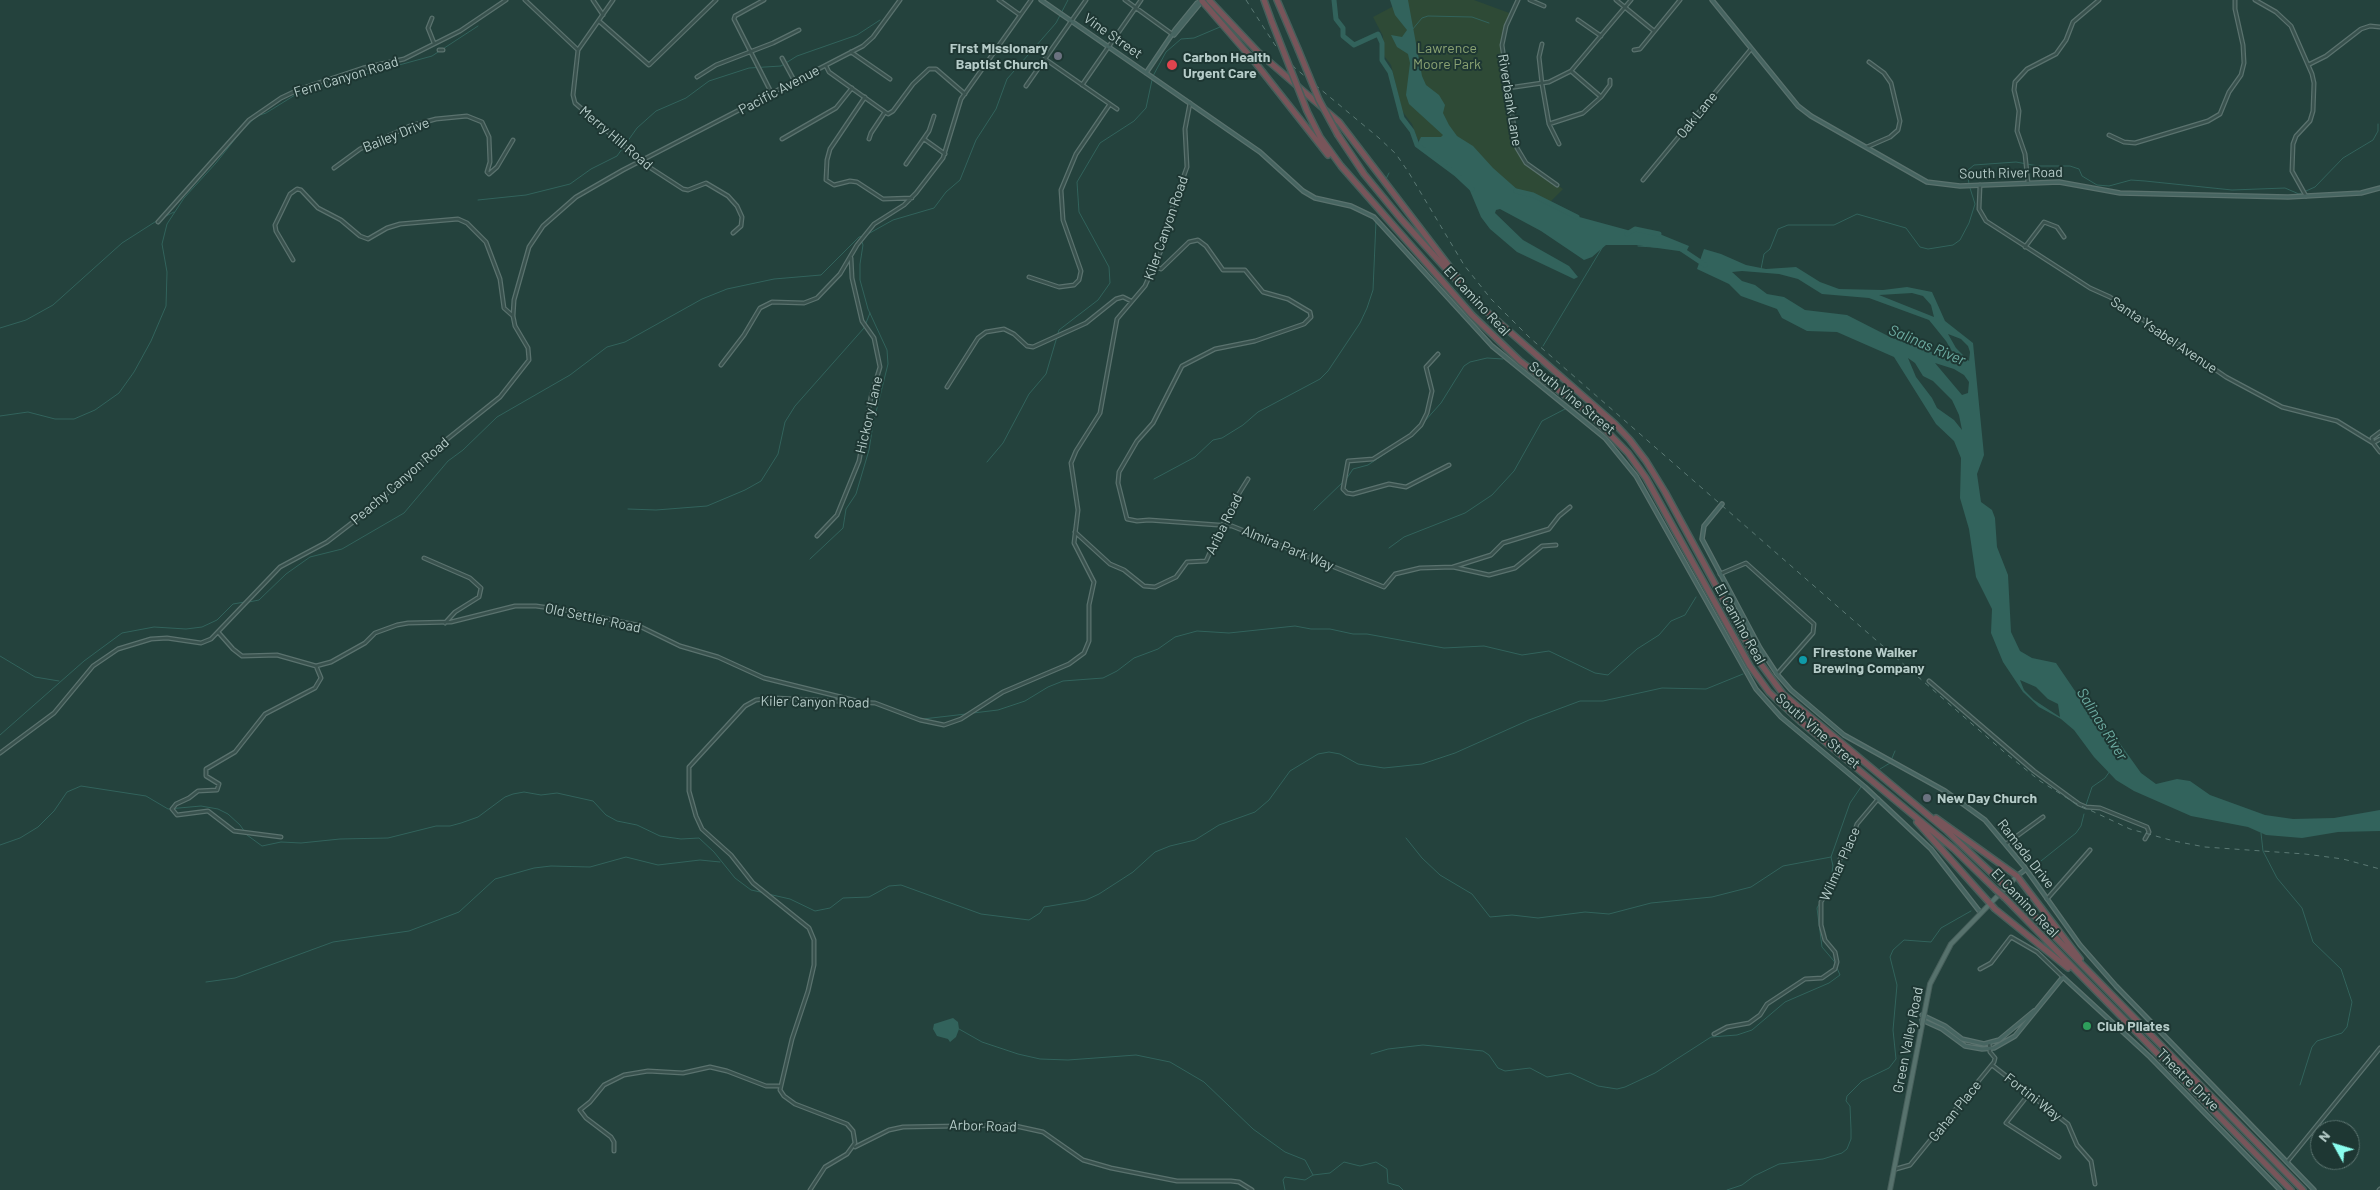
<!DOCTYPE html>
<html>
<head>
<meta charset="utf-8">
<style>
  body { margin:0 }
  #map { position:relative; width:2380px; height:1190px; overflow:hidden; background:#24423d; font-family:Barlow,sans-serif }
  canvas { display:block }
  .north { position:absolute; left:2310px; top:1120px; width:50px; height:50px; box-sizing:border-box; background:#1e3733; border:1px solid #5b736f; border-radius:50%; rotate:309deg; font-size:14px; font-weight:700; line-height:20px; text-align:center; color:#b6ccc9 }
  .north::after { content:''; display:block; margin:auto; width:18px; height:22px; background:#89fdee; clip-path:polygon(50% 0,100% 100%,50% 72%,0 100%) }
</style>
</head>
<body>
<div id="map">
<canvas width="2380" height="1190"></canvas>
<div class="north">N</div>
</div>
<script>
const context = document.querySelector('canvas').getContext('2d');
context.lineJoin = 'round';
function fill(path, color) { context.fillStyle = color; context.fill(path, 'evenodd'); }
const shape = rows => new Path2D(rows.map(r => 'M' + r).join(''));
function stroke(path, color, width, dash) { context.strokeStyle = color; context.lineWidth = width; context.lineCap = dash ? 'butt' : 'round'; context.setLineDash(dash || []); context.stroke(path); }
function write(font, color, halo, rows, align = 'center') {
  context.font = font + ' Barlow,sans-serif'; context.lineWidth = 4; context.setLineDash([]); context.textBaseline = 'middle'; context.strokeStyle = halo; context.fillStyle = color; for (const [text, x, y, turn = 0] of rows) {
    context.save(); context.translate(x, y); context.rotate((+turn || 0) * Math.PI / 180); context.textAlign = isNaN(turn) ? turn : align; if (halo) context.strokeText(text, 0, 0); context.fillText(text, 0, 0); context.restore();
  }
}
const green = shape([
  [1405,0,1474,0,1512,14,1502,39,1517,148,1526,163,1563,189,1549,203,1468,186,1456,174,1432,155,1417,138,1412,124,1402,111,1391,65,1382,53,1383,36,1373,17]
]);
const water = shape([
  [1390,0,1408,0,1422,76,1426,85,1439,95,1445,105,1443,113,1449,125,1457,136,1473,146,1493,168,1519,191,1533,195,1572,215,1631,231,1635,229,1662,235,1689,246,1686,252,1636,245,1606,245,1592,257,1584,260,1541,231,1500,209,1496,210,1495,213,1523,240,1569,266,1578,277,1574,279,1517,252,1490,229,1481,217,1468,186,1456,174,1417,145,1421,137,1441,137,1443,135,1409,104,1406,95,1410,63,1408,54,1397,47,1391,35,1402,37,1407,30,1395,15],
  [1704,249,1721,254,1746,265,1766,269,1796,267,1820,282,1839,289,1883,290,1907,287,1932,292,1945,321,1973,343,1984,455,1977,474,1981,502,1992,510,1995,518,1997,547,2008,575,2011,632,2020,651,2032,658,2056,663,2090,713,2116,738,2141,773,2156,784,2177,779,2190,781,2210,795,2265,815,2293,819,2334,818,2380,810,2380,831,2338,832,2302,838,2266,835,2248,827,2191,816,2134,791,2116,780,2094,757,2074,730,2061,719,2039,707,2023,692,2003,662,1991,633,1992,609,1976,577,1969,529,1960,498,1961,458,1954,441,1936,424,1894,357,1837,332,1807,331,1782,318,1777,309,1741,296,1729,284,1697,269],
  [1742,271,1779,274,1798,279,1822,294,1869,298,1929,320,1946,341,1957,360,1951,360,1924,349,1912,336,1894,339,1847,315,1805,310,1784,297,1767,294,1755,285,1742,281,1732,272],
  [1912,293,1923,296,1931,305,1934,317,1879,295],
  [1948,334,1961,339,1968,346,1970,352,1969,361,1956,348],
  [1908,358,1915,363,1923,376,1933,381,1952,400,1959,415,1962,430,1954,420,1937,408,1932,398,1916,377],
  [1935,363,1954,369,1964,375,1969,382,1968,393,1962,395],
  [2020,680,2036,687,2048,699,2058,704,2060,717,2034,700,2024,690],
  [953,1018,958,1022,959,1029,956,1037,950,1042,948,1039,937,1036,933,1029,934,1024]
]);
const stream = shape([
  [1412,30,1422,18,1428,16,1472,17,1489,23],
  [1153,76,1166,52,1181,39,1194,38,1220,27,1227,33],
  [1386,179,1389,173],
  [1969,184,1967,171,1974,165,2016,162,2038,166,2070,166,2079,169,2082,176,2097,185,2109,186,2131,180,2145,181,2232,190,2285,188,2299,194,2315,187,2343,158,2373,140,2378,131,2378,124],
  [478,200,526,195,570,184,591,169,617,156,637,128,656,111,686,98,709,81,749,68,781,66,797,56,857,35,880,20],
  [164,217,174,212],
  [868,234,893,220,934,208,946,192,960,180,976,140,996,109,1007,79,1056,23,1068,0],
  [1638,246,1669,248],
  [1761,269,1764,254,1770,249,1778,229,1788,225,1834,225,1857,214,1906,228,1920,247,1928,249,1953,245,1960,240,1969,223,1975,204,1970,188],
  [0,328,26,320,53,305,122,243,158,220],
  [1543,346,1602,248],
  [0,416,28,412,55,419,74,419,95,410,119,393,134,372,151,341,166,306,167,272,162,244,167,224,184,198,216,163,243,129,257,116,266,113,295,95,309,92,315,88,432,56,478,26],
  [1424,422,1441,403,1464,366,1470,362,1487,358,1503,359],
  [987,462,1003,443,1029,394,1046,374,1059,330,1098,300,1110,283,1109,267,1079,212,1077,182,1100,143,1134,121,1146,108,1152,80],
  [1347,478,1353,469,1368,465,1411,436],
  [1154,479,1195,457,1213,440,1222,438,1243,425,1258,412,1320,379,1328,371,1360,323,1367,308,1373,290,1376,221],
  [628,509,656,510,707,506,745,490,761,481,778,454,785,422,795,406,864,328,870,313],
  [1314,510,1344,481],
  [1389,548,1404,537,1465,513,1492,495,1514,471,1542,421,1567,408],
  [810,559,843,528,846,509,856,494,869,450,873,424,888,364,887,350,868,309,860,280,860,264,863,245,862,242],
  [249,602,259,600,286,574,310,557,342,549,404,513,448,461,463,450,497,417,570,375,607,347,625,342,702,299,727,289,774,279,821,275,859,237,864,236],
  [0,656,35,677,59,681],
  [973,713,998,710,1025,701,1048,687,1063,681,1103,678,1117,671,1134,658,1158,649,1175,637,1197,631,1229,633,1295,626,1311,629,1330,629,1353,634,1367,634,1444,648,1484,646,1522,655,1549,651,1595,673,1608,675,1637,649,1659,635,1671,621,1685,615,1696,597],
  [923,719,966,714],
  [0,735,84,661,122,633,154,627,186,629,202,627,217,620,233,604,245,602],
  [1880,769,1890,763,1895,751],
  [2086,805,2092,787,2105,778,2110,771],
  [2261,833,2263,851,2277,878,2302,908,2313,942,2341,969,2352,1002,2347,1027,2342,1033,2317,1041,2312,1047,2300,1085],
  [1406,838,1422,858,1440,875,1472,894,1490,917,1512,915,1538,918,1585,912,1609,914,1651,903,1712,897,1751,887,1783,866,1831,857],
  [0,845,20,838,38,827,54,811,67,792,81,786,146,796,168,809,201,806,218,809,228,814,240,825,247,835,262,846,281,842,301,843,340,839,388,838,436,826,450,826,461,823,478,817,505,797,513,794,524,792,541,795,557,793,593,801,606,815,617,821,637,825,660,836,681,839,699,838,714,852,735,878,751,890,765,893],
  [2031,869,2076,833,2081,826,2084,814],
  [768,894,790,899,815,911,830,908,843,898,869,897,889,886,901,885,981,914,1029,920,1040,913,1044,907,1086,900,1099,894,1133,872,1155,852,1170,846,1195,840,1219,825,1255,812,1269,800,1290,771,1318,754,1329,752,1340,754,1358,764,1384,768,1422,764,1455,753,1529,720,1580,701,1603,701,1662,688,1706,689,1743,674],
  [206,982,235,978,333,942,409,931,459,912,495,879,534,868,551,866,590,867,626,857,658,865,700,860,720,862],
  [959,1029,982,1042,1018,1054,1040,1059,1068,1060,1136,1055,1170,1062,1204,1082,1253,1129,1285,1152,1305,1160,1313,1175],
  [1371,1054,1388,1049,1423,1045,1483,1051,1489,1055,1498,1068,1505,1071,1530,1068,1547,1077,1570,1073,1598,1086,1617,1089,1625,1087,1655,1073,1711,1037,1737,1035,1752,1030,1785,1002,1829,983,1840,975,1834,961,1822,947,1817,908,1830,885,1833,866,1831,857,1850,803,1861,787],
  [1285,1190,1283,1180,1285,1177,1305,1180,1313,1175,1330,1173,1344,1162,1360,1166,1376,1162,1387,1169,1388,1183,1399,1186,1403,1190],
  [1727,1190,1742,1185,1754,1176,1779,1164,1823,1159,1842,1153,1847,1149,1851,1139,1851,1129,1850,1106,1846,1101,1847,1096,1862,1081,1889,1068,1896,1059,1893,1030,1897,985,1890,957,1893,950,1904,940,1931,942,1941,928,1971,911]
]);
const river = shape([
  [1334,0,1336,19,1343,28,1343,36,1354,45,1378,34,1382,43,1382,60,1390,72,1402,118,1412,131,1417,145,1456,174,1472,189],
  [1516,191,1533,195,1577,217],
  [1627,234,1635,229,1659,234],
  [1681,249,1705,265]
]);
const street = shape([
  [525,0,578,50,573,95,575,103,646,165,683,189,688,190,706,183,728,196,737,206,742,217,741,226,733,233],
  [593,0,603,15],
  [764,0,735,16,734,19,772,94],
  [999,0,1020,15],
  [1125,0,1172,34],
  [1518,0,1506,26,1502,45,1517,148,1526,163,1557,185],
  [1530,0,1544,6],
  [1616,0,1654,31],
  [2255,0,2276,12,2291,26,2312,74,2314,83,2313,111,2310,121,2296,136,2293,144,2292,171,2306,196],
  [432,18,428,28,434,43],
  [1578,20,1601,36],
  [599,21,649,65,716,0],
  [1542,44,1539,57,1542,84,1549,124,1559,144],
  [439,50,443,50],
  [578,50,613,0],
  [1634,50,1640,49,1680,0],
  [851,52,890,79],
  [782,58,795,82],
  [1045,59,1117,109],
  [2308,65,2326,56,2361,29,2370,26,2380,27],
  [826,66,829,72,885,112],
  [1571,71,1600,96],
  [697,77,716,65,773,43,799,30],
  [1082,85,1141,0],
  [1026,86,1086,0],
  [1508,88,1549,82,1571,71,1631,0],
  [865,97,830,149,827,160,826,180,834,185,850,181,857,182,883,199,912,198],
  [885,112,888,114,893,111,913,84,929,69,936,69,965,94],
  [1549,124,1583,113,1601,97,1610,85,1610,80],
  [2109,135,2124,142,2135,143,2208,121,2220,114,2229,92,2241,75,2244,63,2243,45,2235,9,2235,0],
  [782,139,836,108,852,88],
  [869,139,871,133,885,112],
  [924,139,945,154],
  [1867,147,1890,137,1898,130,1900,121,1891,83,1884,73,1869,62],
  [906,164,929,131,934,116],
  [334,168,360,149,410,126,436,119,467,116,482,122,489,137,490,162,487,172,489,174,497,167,513,140],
  [1643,180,1751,49],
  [2028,183,2025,154,2017,131,2019,111,2014,90,2015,82,2027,69,2056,54,2066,40,2073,22,2099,0],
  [1980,185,1979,209,1986,221,2090,288,2110,297,2226,377,2282,407,2337,421,2373,443,2380,452],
  [158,222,249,120,281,98,300,89,363,68,404,59,460,31,506,0],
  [2025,247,2044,222,2057,227,2064,237],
  [293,260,276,231,275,225,290,194,297,189,301,190,318,208,341,220,360,236,368,239,387,228,400,224,458,219,467,223,486,242,500,279,504,308,513,316],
  [1156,267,1161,269,1189,242,1198,240,1206,246,1223,270,1245,270,1263,292,1288,299,1310,312,1311,317,1304,324,1255,341,1215,349,1182,366,1153,423,1137,441,1119,472,1118,483,1127,519,1137,521,1149,520,1232,526,1384,587,1395,574,1420,568,1453,567,1489,575,1515,568,1542,546,1556,545],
  [1029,277,1059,287,1074,285,1079,280,1081,271,1063,220,1061,190,1076,154,1110,104],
  [1438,354,1426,367,1432,391,1427,413,1421,425,1411,435,1373,459,1348,461,1343,489,1347,493,1353,494,1389,484,1406,487,1449,465],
  [721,365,744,335,760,308,772,302,804,303,817,298,840,274,857,245,874,224,904,205,916,193,943,158,961,99,1031,0],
  [947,387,978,338,986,332,1004,329,1014,334,1027,346,1033,347,1086,323,1116,299,1123,297,1131,301],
  [2373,443,2372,438,2380,432],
  [2373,443,2380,439],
  [1075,532,1110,564,1124,570,1144,586,1155,587,1176,577,1187,562,1206,561,1233,503,1248,479],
  [817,536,837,515,859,461,871,397,880,367,874,338,862,321,852,278,851,258],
  [424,558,470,578,481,588,479,597,455,612,445,623],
  [1453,567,1491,555,1503,543,1549,529,1559,516,1570,507],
  [1720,574,1746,563,1814,624,1813,633,1777,674],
  [218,632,233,649,242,656,277,655,316,666,331,662,365,643,375,633,397,625,408,623,451,622,515,606,536,606,564,610,637,625,680,646,718,657,764,678,857,701],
  [1929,681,2034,771,2079,804,2086,807,2100,808,2147,827,2149,832,2145,839],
  [0,753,54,713,93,666,118,649,151,639,167,638,201,643,211,639,280,567,327,542,370,509,441,444,500,397,529,360,528,348,515,326,513,316,514,300,529,247,543,226,576,197,623,170,863,46,873,37,900,0],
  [281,837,234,831,208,811,177,815,172,809,176,804,189,798,198,791,217,790,219,784,206,776,206,769,235,752,265,714,315,688,321,678,316,666],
  [2006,844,2043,817],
  [2047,899,2090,850],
  [1980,969,1991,963,2011,937,2037,952,2063,977],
  [1714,1034,1727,1027,1749,1023,1760,1015,1767,1004,1805,979,1822,978,1835,969,1837,962,1835,952,1825,940,1821,925,1821,902,1836,877,1840,859,1849,847,1857,824,1878,799],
  [1992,1065,2068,1124,2077,1145,2091,1161,2095,1184],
  [2028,1095,2006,1123,2059,1157],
  [855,1147,889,1130,903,1127,1011,1125,1043,1132,1083,1160,1111,1168,1177,1181,1231,1181,1239,1182,1252,1190],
  [614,1151,614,1142,611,1137,586,1118,580,1110,590,1102,604,1085,624,1075,648,1071,683,1073,710,1067,727,1071,766,1086,779,1086],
  [2287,1162,2380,1048],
  [1896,1169,1910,1165,1994,1062,1995,1058,1990,1052,1989,1043],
  [810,1190,825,1167,847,1154,855,1143,853,1131,847,1124,795,1104,784,1096,780,1090,792,1039,808,991,814,965,814,940,809,928,753,883,731,855,702,829,696,816,689,791,689,767,745,706,756,700,774,698,875,703,920,720,944,725,961,719,1003,692,1069,664,1084,653,1089,641,1089,605,1094,582,1074,543,1078,510,1071,463,1076,451,1100,413,1117,319,1145,286,1163,246,1172,209,1187,167,1185,129,1190,103],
  [2379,1190,2380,1189]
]);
const secondary = shape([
  [1041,0,1260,152,1303,191,1315,198,1351,206,1374,217,1492,346,1605,438,1636,476,1756,689,1781,717,1865,787,1931,849,1980,912],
  [1712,0,1798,106,1811,116,1927,182,1960,186,2059,182,2120,193,2288,197,2361,193,2380,188],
  [1174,35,1202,1],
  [1146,73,1175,30,1197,3,1202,1],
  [1722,504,1704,526,1702,539,1760,648,1777,674,1791,690,1844,735,1945,791,1985,820,2026,869,2080,945,2116,986,2314,1190],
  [2017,876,2026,869],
  [1922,1015,1945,1026,1962,1039,1984,1044,1999,1040,2034,1011],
  [1922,1020,1942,1029,1965,1046,1982,1049,1994,1048,2015,1036,2063,977,2150,1057,2280,1190]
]);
const primary = shape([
  [1890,1190,1930,984,1951,944,2017,876]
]);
const highway = shape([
  [1209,0,1258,52,1339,122,1462,283],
  [1264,0,1272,22],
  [1277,0,1298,49],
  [1202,1,1254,61,1328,155],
  [1307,111,1320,137,1341,166,1472,315,1520,361,1592,416,1628,453,1646,478,1750,666,1769,692,1801,722,1954,849,1995,889],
  [1338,135,1364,174,1401,219,1477,303,1615,424,1630,440,1646,461,1665,492,1752,652,1783,694,1947,831,2001,882],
  [1936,818,2017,876,2080,959],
  [1917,822,1995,909,2068,968],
  [2011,892,2303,1190],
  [2005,898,2291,1190]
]);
const rail = shape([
  [1246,0,1275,45,1295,68,1379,138,1396,154,1409,173,1464,265,1491,299,1529,337,2003,751,2040,781,2075,803,2130,829,2174,841,2205,847,2305,854,2343,859,2380,869]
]);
const highwayBridge = shape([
  [1272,22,1307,111],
  [1298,49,1319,100,1338,135],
  [2001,882,2011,892],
  [1995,889,2005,898]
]);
const markers = [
  [1058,56,5,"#6b7280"],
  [1172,65,6,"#e0444e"],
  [1803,660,5,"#0f9aa8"],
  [1927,798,5,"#6b7280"],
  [2087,1026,5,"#2e9e5b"]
];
const streetNames = [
  ["Vine Street",1113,36,35],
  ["Fern Canyon Road",346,77,-17],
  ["Pacific Avenue",779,90,-28],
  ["Riverbank Lane",1510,100,81],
  ["Oak Lane",1697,115,-51],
  ["Bailey Drive",396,135,-22],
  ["Merry Hill Road",616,138,40],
  ["South River Road",2011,173,-1],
  ["Kiler Canyon Road",1166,228,-71],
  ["El Camino Real",1477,301,47],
  ["Santa Ysabel Avenue",2164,335,34],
  ["South Vine Street",1572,398,39],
  ["Hickory Lane",869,415,-77],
  ["Peachy Canyon Road",400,481,-41],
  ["Ariba Road",1224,524,-64],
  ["Almira Park Way",1288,548,22],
  ["Old Settler Road",593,618,12],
  ["El Camino Real",1740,624,61],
  ["Kiler Canyon Road",815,702,1],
  ["South Vine Street",1818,731,41],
  ["Ramada Drive",2026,854,52],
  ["Wilmar Place",1840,864,-66],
  ["El Camino Real",2025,903,46],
  ["Green Valley Road",1908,1040,-79],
  ["Theatre Drive",2188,1080,45],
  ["Fortini Way",2033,1097,38],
  ["Gahan Place",1955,1111,-51],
  ["Arbor Road",983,1126,2]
];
const poiNames = [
  ["First Missionary",1048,48,"right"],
  ["Baptist Church",1048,64,"right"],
  ["Carbon Health",1183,57],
  ["Urgent Care",1183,73],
  ["Firestone Walker",1813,652],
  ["Brewing Company",1813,668],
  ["New Day Church",1937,798],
  ["Club Pilates",2097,1026]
];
const parkNames = [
  ["Lawrence",1447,48],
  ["Moore Park",1447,64]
];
const waterNames = [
  ["Salinas River",1927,345,23],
  ["Salinas River",2102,724,58]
];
fill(green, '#2e4a36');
fill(water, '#32635c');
stroke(stream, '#32635c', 1);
stroke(river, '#32635c', 5);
stroke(street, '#5a726e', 5);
stroke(secondary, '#5a726e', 5.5);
stroke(primary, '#465e5a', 6);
stroke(highway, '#475f5b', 8);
stroke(street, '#39524e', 2.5);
stroke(secondary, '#476561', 3);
stroke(primary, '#57726d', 4);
stroke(highway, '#78555a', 5);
stroke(rail, '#5b7974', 1, [5, 5]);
stroke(highwayBridge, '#475f5b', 8, []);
stroke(highwayBridge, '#78555a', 5);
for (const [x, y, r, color] of markers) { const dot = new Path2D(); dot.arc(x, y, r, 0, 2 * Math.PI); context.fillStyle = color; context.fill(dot); stroke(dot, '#1e3733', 2); }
write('14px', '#b6ccc9', '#1e3733', streetNames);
write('bold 14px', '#b6ccc9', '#1e3733', poiNames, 'left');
write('14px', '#8ba373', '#1e3733', parkNames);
write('italic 15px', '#6daca2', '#1e3733', waterNames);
</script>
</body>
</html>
